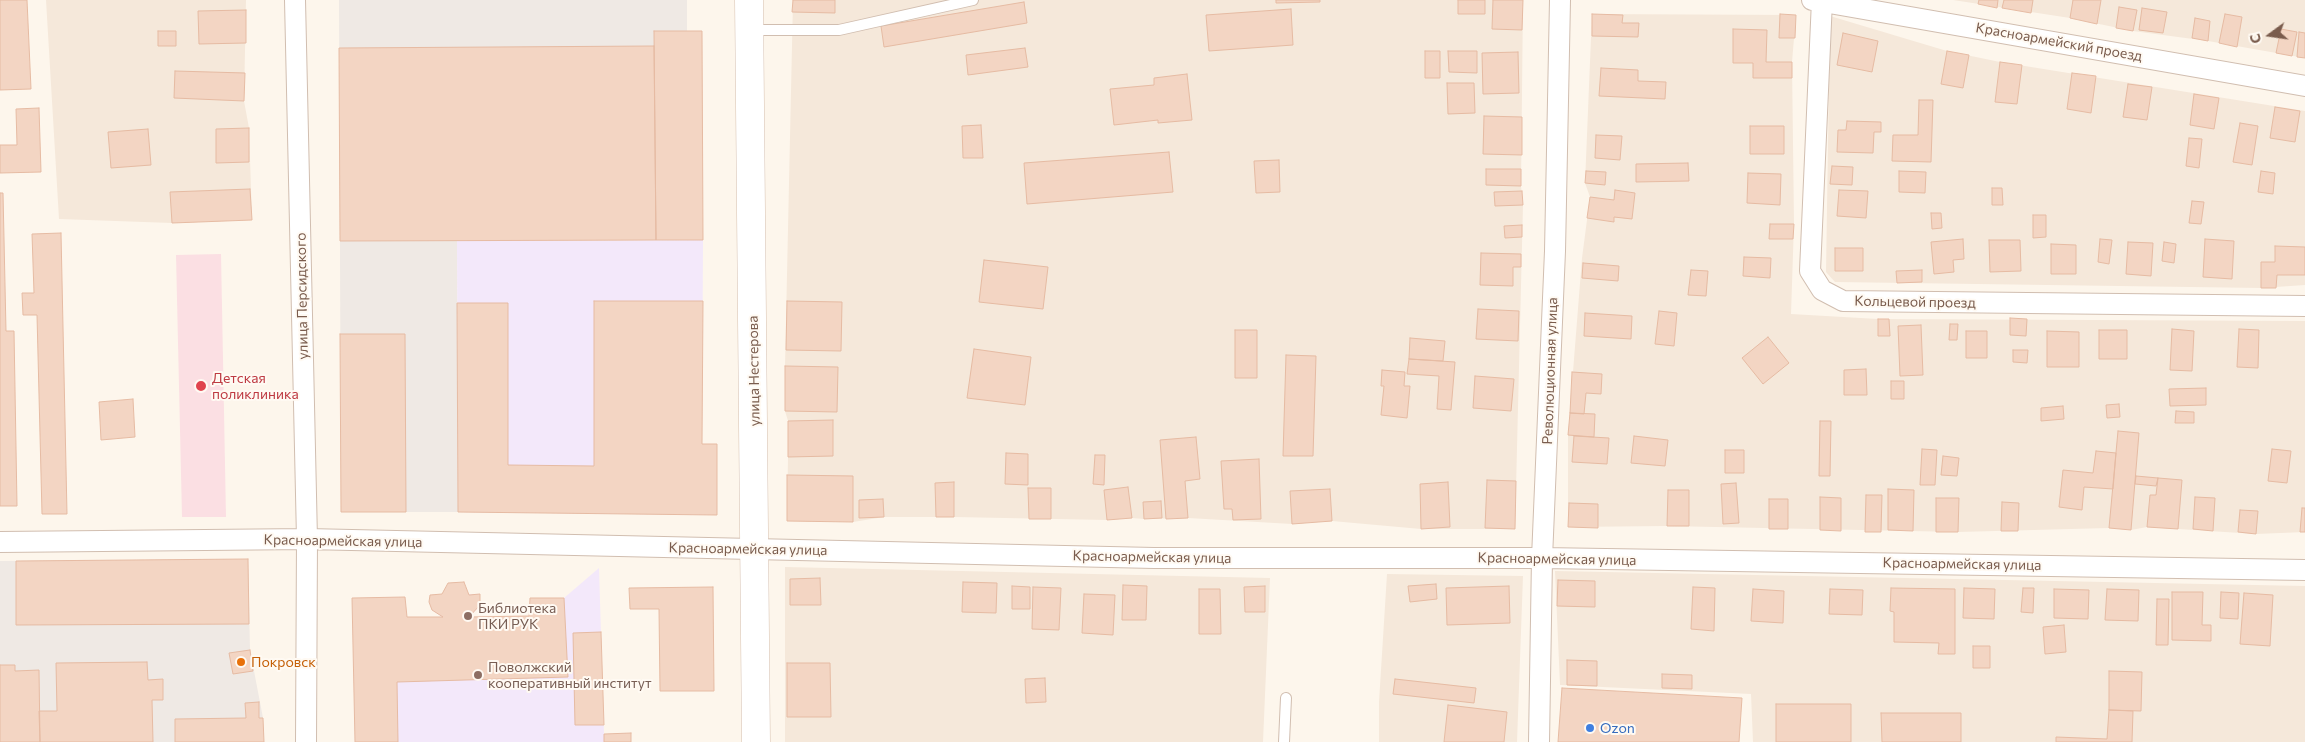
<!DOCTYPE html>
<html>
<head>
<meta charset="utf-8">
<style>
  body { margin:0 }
  #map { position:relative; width:2305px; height:742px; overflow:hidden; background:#fdf6ec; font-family:Commissioner,sans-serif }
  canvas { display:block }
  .north { position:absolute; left:2245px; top:10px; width:50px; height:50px; -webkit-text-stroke:4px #fffaf3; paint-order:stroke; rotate:256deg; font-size:14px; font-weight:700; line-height:20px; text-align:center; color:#7a5c4d }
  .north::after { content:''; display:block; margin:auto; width:18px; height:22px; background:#7a5c4d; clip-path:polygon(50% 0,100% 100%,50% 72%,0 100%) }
</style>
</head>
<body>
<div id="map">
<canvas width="2305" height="742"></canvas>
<div class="north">С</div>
</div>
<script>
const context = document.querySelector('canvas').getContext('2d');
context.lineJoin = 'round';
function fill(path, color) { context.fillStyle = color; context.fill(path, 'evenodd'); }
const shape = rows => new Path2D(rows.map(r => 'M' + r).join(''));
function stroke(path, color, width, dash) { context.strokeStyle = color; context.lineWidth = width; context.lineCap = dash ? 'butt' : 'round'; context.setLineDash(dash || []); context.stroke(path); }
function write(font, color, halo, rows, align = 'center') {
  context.font = font + ' Commissioner,sans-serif'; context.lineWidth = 4; context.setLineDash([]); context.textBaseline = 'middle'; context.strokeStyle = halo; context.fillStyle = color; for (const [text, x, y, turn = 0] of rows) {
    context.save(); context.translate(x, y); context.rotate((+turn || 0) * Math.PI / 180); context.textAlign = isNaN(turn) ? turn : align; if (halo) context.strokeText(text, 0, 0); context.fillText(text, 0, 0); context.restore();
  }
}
const residential = shape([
  [46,0,246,0,244,101,249,128,252,220,172,223,59,219],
  [793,0,1523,0,1521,186,1523,205,1515,529,1421,529,1332,521,1292,524,1188,518,1144,519,1132,518,1107,520,954,517,884,517,853,522,787,521,788,457,788,421,785,411,785,366],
  [1953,0,2305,0,2305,58,2208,41,2133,31,2070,18],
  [1592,14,1796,15,1792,62,1794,224,1791,314,1878,319,2305,321,2305,532,2256,534,2147,527,2131,530,2109,528,1958,532,1667,526,1568,527,1568,435,1582,258,1590,197,1585,183],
  [1830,16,1947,51,2000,62,2305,111,2305,285,2261,288,1835,282,1826,272],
  [785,567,1270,578,1263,742,785,742],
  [1555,571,2305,586,2305,742,1753,742,1751,694,1560,685],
  [1387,574,1523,576,1517,742,1379,742,1379,702]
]);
const industrial = shape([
  [339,0,687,0,687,31,702,31,703,240,457,241,458,512,341,512],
  [248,559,250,650,263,718,264,742,0,742,0,561]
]);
const education = shape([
  [703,240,702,444,717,444,717,515,458,512,457,241],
  [599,568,604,734,631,733,631,742,355,742,352,598,405,597,407,617,442,617,432,610,429,602,430,595,480,594,480,605,470,617,529,616,530,598,564,598]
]);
const medical = shape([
  [221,254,226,517,182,517,176,255]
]);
const building = shape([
  [0,0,27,0,31,89,0,90,0,0],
  [793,0,835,0,835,13,792,12,793,0],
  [1276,0,1320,0,1320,2,1276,3,1276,0],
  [1458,0,1485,0,1485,14,1458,14,1458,0],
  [1493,0,1523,0,1522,30,1492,29,1493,0],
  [1979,0,1998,0,1997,8,1978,4,1979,0],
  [2004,0,2033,0,2031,13,2002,8,2004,0],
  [2073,0,2101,0,2097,24,2070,18,2073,0],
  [1024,2,1027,23,884,47,881,26,1024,2],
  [2119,7,2137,10,2133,31,2116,28,2119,7],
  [2142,8,2167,12,2163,33,2139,30,2142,8],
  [1291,9,1293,45,1209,51,1206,15,1291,9],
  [246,10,246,43,199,44,198,11,246,10],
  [1592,14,1623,15,1622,23,1639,23,1638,37,1592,36,1592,14],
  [1780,14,1796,15,1795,38,1779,38,1780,14],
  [2225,14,2242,17,2237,47,2219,43,2225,14],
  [2195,18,2210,21,2208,41,2192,38,2195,18],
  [1733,29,1767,30,1766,62,1792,62,1792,78,1753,78,1753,63,1733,63,1733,29],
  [2281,29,2297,32,2292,56,2276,53,2281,29],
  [158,31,176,31,176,46,158,46,158,31],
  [654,31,702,31,703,240,656,240,654,31],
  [2299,32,2305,33,2305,58,2297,57,2299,32],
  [1843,33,1878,41,1872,72,1837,65,1843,33],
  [654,46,656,240,340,241,339,48,654,46],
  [1025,48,1028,67,968,75,966,55,1025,48],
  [1425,51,1440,51,1440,78,1425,78,1425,51],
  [1448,51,1477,51,1477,73,1449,72,1448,51],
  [1947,51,1969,55,1963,88,1941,84,1947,51],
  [1518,52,1519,93,1483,94,1482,53,1518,52],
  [2000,62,2022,65,2017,104,1995,102,2000,62],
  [1601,68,1638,70,1638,81,1666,82,1665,99,1599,96,1601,68],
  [175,71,245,73,244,101,174,98,175,71],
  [2072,73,2096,76,2091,113,2067,109,2072,73],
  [1187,74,1192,120,1158,123,1158,120,1114,125,1110,89,1154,85,1154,78,1187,74],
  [1447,83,1474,83,1475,113,1448,114,1447,83],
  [2128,84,2152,87,2147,120,2123,117,2128,84],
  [2194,94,2219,98,2214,129,2190,125,2194,94],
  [1919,100,1933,100,1931,162,1892,161,1893,135,1918,135,1919,100],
  [2275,107,2300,111,2295,142,2270,138,2275,107],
  [39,108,41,172,0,173,0,145,17,145,16,109,39,108],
  [1484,116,1522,117,1522,155,1483,154,1484,116],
  [1847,121,1881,122,1881,132,1874,132,1873,153,1837,152,1838,130,1846,130,1847,121],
  [2240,123,2258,126,2252,165,2233,162,2240,123],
  [981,125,983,158,963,158,962,126,981,125],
  [1750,126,1784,126,1784,154,1750,154,1750,126],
  [249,128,249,162,216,163,216,129,249,128],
  [148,129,151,165,111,168,108,132,148,129],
  [1596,135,1622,136,1620,160,1595,158,1596,135],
  [2189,138,2202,139,2199,168,2186,166,2189,138],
  [1169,152,1173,192,1027,204,1024,163,1169,152],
  [1279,160,1280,192,1256,193,1254,161,1279,160],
  [1688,163,1689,181,1636,182,1636,164,1688,163],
  [1832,166,1853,167,1852,185,1830,184,1832,166],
  [1486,169,1521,169,1521,186,1486,185,1486,169],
  [1586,171,1606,172,1605,185,1585,183,1586,171],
  [1899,171,1926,172,1925,193,1899,192,1899,171],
  [2261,171,2275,173,2273,194,2258,192,2261,171],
  [1748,173,1781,174,1780,205,1747,203,1748,173],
  [1992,188,2002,188,2003,205,1992,205,1992,188],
  [250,189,252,220,172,223,170,192,250,189],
  [1615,190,1635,193,1632,219,1614,217,1614,222,1587,218,1590,197,1614,200,1615,190],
  [1839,190,1868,191,1866,218,1837,216,1839,190],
  [1522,191,1523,205,1495,206,1494,192,1522,191],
  [0,193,3,193,6,331,14,331,17,506,0,506,0,193],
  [2192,201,2204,202,2201,224,2189,223,2192,201],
  [1931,213,1941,213,1942,228,1932,229,1931,213],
  [2033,215,2046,215,2046,237,2033,238,2033,215],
  [1770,224,1794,224,1793,239,1769,239,1770,224],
  [1522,225,1522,237,1505,238,1504,226,1522,225],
  [61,233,67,514,42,514,37,315,23,315,22,293,34,293,32,234,61,233],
  [1963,239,1964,259,1953,260,1954,272,1934,274,1931,242,1963,239],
  [2100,239,2112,240,2109,264,2098,262,2100,239],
  [2205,239,2234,241,2232,279,2203,277,2205,239],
  [1989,240,2020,240,2021,271,1990,272,1989,240],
  [2128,242,2153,243,2151,276,2126,274,2128,242],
  [2164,242,2176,244,2174,263,2162,261,2164,242],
  [2051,244,2076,245,2076,274,2051,274,2051,244],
  [2275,246,2305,247,2305,275,2277,275,2276,288,2261,288,2261,262,2275,262,2275,246],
  [1835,248,1863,248,1863,271,1835,271,1835,248],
  [1481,253,1521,254,1521,267,1513,267,1513,286,1480,285,1481,253],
  [1744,257,1771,258,1770,278,1743,276,1744,257],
  [984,260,1048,267,1043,309,979,302,984,260],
  [1583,263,1619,266,1618,281,1582,278,1583,263],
  [1691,270,1708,271,1706,296,1688,295,1691,270],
  [1922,270,1922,282,1897,283,1896,271,1922,270],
  [594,301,703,301,702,444,717,444,717,515,458,512,457,303,508,303,508,465,594,466,594,301],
  [787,301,842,302,841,351,786,350,787,301],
  [1478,309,1519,311,1518,341,1476,339,1478,309],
  [1659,311,1677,313,1674,346,1655,344,1659,311],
  [1585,313,1632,316,1631,339,1584,336,1585,313],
  [2010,318,2027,319,2026,336,2010,335,2010,318],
  [1878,319,1889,319,1890,336,1878,336,1878,319],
  [1950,324,1958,324,1957,340,1949,340,1950,324],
  [1921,325,1923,375,1900,376,1898,326,1921,325],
  [2172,329,2194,331,2192,371,2170,370,2172,329],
  [2239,329,2259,330,2258,368,2237,367,2239,329],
  [1235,330,1257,330,1257,378,1235,378,1235,330],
  [2099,330,2127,330,2127,359,2099,359,2099,330],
  [1966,331,1987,331,1987,358,1966,358,1966,331],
  [2047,331,2079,332,2079,367,2047,367,2047,331],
  [340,334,405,334,406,512,341,512,340,334],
  [1768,337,1789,363,1763,384,1742,358,1768,337],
  [1410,338,1445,341,1443,361,1409,359,1410,338],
  [974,349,1031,357,1025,405,967,398,974,349],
  [2013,350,2028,350,2027,363,2013,362,2013,350],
  [1286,355,1316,356,1313,456,1283,456,1286,355],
  [1409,359,1455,362,1451,410,1437,409,1439,376,1407,374,1409,359],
  [785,366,838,367,837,412,785,411,785,366],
  [1866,369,1867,395,1844,395,1844,370,1866,369],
  [1382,370,1405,372,1404,386,1410,386,1407,418,1381,415,1384,386,1381,386,1382,370],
  [1572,372,1602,374,1601,394,1586,393,1584,414,1570,413,1572,372],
  [1475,376,1514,379,1511,411,1473,408,1475,376],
  [1891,381,1904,381,1904,399,1891,399,1891,381],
  [2206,388,2206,405,2170,406,2169,389,2206,388],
  [133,399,135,437,101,440,99,402,133,399],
  [2119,404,2120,417,2107,418,2106,405,2119,404],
  [2063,406,2064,419,2041,421,2041,408,2063,406],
  [2176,411,2194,412,2194,423,2175,423,2176,411],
  [1570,413,1595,414,1594,437,1568,435,1570,413],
  [833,420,833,456,788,457,788,421,833,420],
  [1820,421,1831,421,1830,476,1819,476,1820,421],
  [2118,431,2139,433,2131,530,2109,528,2118,431],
  [1574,436,1609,438,1607,464,1572,462,1574,436],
  [1634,436,1668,440,1665,466,1631,463,1634,436],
  [1196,437,1200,479,1185,481,1188,518,1166,519,1160,440,1196,437],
  [1922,449,1937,450,1935,485,1920,485,1922,449],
  [2272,449,2291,451,2287,483,2268,481,2272,449],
  [1725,450,1744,450,1744,473,1725,473,1725,450],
  [2096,451,2116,453,2113,489,2084,487,2082,510,2059,507,2063,470,2093,473,2096,451],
  [1006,453,1028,454,1028,485,1005,484,1006,453],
  [1095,455,1105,455,1104,485,1093,484,1095,455],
  [1943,456,1959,458,1957,476,1941,475,1943,456],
  [1259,459,1261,519,1233,520,1232,509,1224,509,1221,461,1259,459],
  [787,475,853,476,853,522,787,521,787,475],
  [2136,476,2158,478,2156,486,2135,484,2136,476],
  [2158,478,2182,480,2178,529,2147,527,2150,495,2156,495,2158,478],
  [1487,480,1516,481,1515,529,1485,528,1487,480],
  [954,482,954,517,936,517,935,483,954,482],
  [1448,482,1450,527,1421,529,1420,484,1448,482],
  [1736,483,1739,523,1723,524,1721,484,1736,483],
  [1128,487,1132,518,1107,520,1104,490,1128,487],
  [1028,488,1051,488,1051,519,1029,519,1028,488],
  [1330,489,1332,521,1292,524,1290,491,1330,489],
  [1888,489,1914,490,1913,531,1888,530,1888,489],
  [1668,490,1689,490,1689,526,1667,526,1668,490],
  [1866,495,1882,495,1881,532,1865,532,1866,495],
  [1820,497,1841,498,1841,531,1820,530,1820,497],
  [2195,497,2215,498,2213,531,2193,529,2195,497],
  [1936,498,1959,498,1958,532,1936,532,1936,498],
  [883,499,884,517,859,518,859,500,883,499],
  [1769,499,1788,499,1788,529,1769,529,1769,499],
  [1161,501,1162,518,1144,519,1143,502,1161,501],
  [2002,502,2019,503,2018,531,2001,531,2002,502],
  [1569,503,1598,504,1598,528,1568,527,1569,503],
  [2302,508,2305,508,2305,532,2300,532,2302,508],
  [2240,510,2258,511,2256,534,2238,532,2240,510],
  [248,559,249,624,16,625,16,561,248,559],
  [820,578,821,605,790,605,790,579,820,578],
  [1558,580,1595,581,1595,607,1557,606,1558,580],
  [464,582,469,595,480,594,480,605,469,617,529,616,530,598,564,598,568,677,397,682,398,742,355,742,352,598,405,597,407,617,443,617,432,610,429,602,430,595,442,594,448,583,464,582],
  [963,582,997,583,996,613,962,612,963,582],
  [1436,584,1437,599,1410,602,1408,586,1436,584],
  [1123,585,1147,586,1146,620,1122,620,1123,585],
  [1012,586,1030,587,1030,609,1012,609,1012,586],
  [1265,586,1265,612,1245,612,1244,587,1265,586],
  [1509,586,1510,623,1447,625,1446,588,1509,586],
  [713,587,714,691,660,691,659,609,630,609,629,588,713,587],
  [1033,587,1061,588,1059,630,1032,629,1033,587],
  [1693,587,1715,588,1714,631,1691,629,1693,587],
  [1891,588,1955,589,1955,654,1938,654,1939,643,1894,642,1894,612,1890,611,1891,588],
  [1964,588,1995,589,1994,619,1963,618,1964,588],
  [2023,588,2034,588,2033,613,2021,612,2023,588],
  [1199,589,1220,589,1221,634,1199,634,1199,589],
  [1753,589,1784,591,1783,623,1751,621,1753,589],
  [1830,589,1863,590,1862,615,1829,614,1830,589],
  [2054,589,2089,590,2088,619,2054,618,2054,589],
  [2107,589,2139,590,2138,621,2105,620,2107,589],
  [2172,592,2203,592,2202,625,2211,625,2211,641,2172,640,2172,592],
  [2221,592,2239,593,2238,619,2220,618,2221,592],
  [2244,593,2273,595,2270,646,2240,644,2244,593],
  [1084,594,1115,595,1113,635,1082,633,1084,594],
  [2157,599,2169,599,2168,645,2156,645,2157,599],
  [2064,625,2066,652,2045,654,2043,627,2064,625],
  [601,632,604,725,575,725,573,633,601,632],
  [1973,646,1990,646,1990,668,1973,668,1973,646],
  [250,650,253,671,233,674,229,653,250,650],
  [1567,660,1597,661,1597,686,1567,685,1567,660],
  [147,662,148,680,163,679,163,700,152,700,153,742,40,742,39,711,57,711,56,663,147,662],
  [787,663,830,663,831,717,787,717,787,663],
  [0,665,15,665,15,671,39,670,40,742,0,742,0,665],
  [2109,671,2142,672,2141,711,2109,710,2109,671],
  [1662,674,1692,675,1692,689,1662,688,1662,674],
  [1045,678,1046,702,1026,703,1025,679,1045,678],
  [1395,679,1476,688,1474,703,1393,694,1395,679],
  [1562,688,1742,698,1739,742,1558,742,1562,688],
  [259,702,259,718,263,718,264,742,175,742,175,719,246,718,245,703,259,702],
  [1776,704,1851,704,1851,742,1776,742,1776,704],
  [1448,705,1507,712,1504,742,1444,742,1448,705],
  [2109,710,2133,711,2132,742,2056,742,2056,737,2107,739,2109,710],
  [1881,713,1961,713,1961,742,1882,742,1881,713],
  [631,733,631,742,604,742,604,734,631,733]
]);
const lane = shape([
  [751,30,839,30,973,0],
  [1284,742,1286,698]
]);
const street = shape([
  [295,0,307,539,306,742],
  [1812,0,2305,86],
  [1822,0,1810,271,1822,290,1843,301,2305,306],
  [0,542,307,539,1154,558,1542,558,2305,570],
  [1539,742,1542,558,1555,251,1560,0]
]);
const secondary = shape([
  [749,0,756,742]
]);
const markers = [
  [201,386,6,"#e0444e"],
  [468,616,5,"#8d6e63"],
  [241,662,5,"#e8710a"],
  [478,675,5,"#8d6e63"],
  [1590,728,5,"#3f7fe0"]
];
const streetNames = [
  ["Красноармейский проезд",2059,42,10],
  ["улица Персидского",302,296,-91],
  ["Кольцевой проезд",1915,302,1],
  ["улица Нестерова",754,371,-91],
  ["Революционная улица",1550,371,-88],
  ["Красноармейская улица",343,541,1],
  ["Красноармейская улица",748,549,1],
  ["Красноармейская улица",1152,557,1],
  ["Красноармейская улица",1557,559,1],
  ["Красноармейская улица",1962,564,1]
];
const healthNames = [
  ["Детская",212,378],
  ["поликлиника",212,394]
];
const educationNames = [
  ["Библиотека",478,608],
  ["ПКИ РУК",478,624],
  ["Поволжский",488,667],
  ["кооперативный институт",488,683]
];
const foodNames = [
  ["Покровск",251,662]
];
const shopNames = [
  ["Ozon",1600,728]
];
fill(residential, '#f5e8da');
fill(industrial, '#efe9e4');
fill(education, '#f3e8fa');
fill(medical, '#fbdfe3');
fill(building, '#f3d5c3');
stroke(building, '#e6bba3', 1);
stroke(lane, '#d1beb0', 12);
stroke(street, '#d1beb0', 22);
stroke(secondary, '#d6c0b0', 29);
stroke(lane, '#fff', 10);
stroke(street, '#fff', 20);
stroke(secondary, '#fff', 28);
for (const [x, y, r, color] of markers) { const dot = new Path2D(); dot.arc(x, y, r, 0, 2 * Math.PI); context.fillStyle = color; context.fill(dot); stroke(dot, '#fffaf3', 2); }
write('14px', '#7a5c4d', '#fffaf3', streetNames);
write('14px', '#be3a42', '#fffaf3', healthNames, 'left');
write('14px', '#785e54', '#fffaf3', educationNames, 'left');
write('14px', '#c56008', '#fffaf3', foodNames, 'left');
write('14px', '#366cbe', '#fffaf3', shopNames, 'left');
</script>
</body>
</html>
